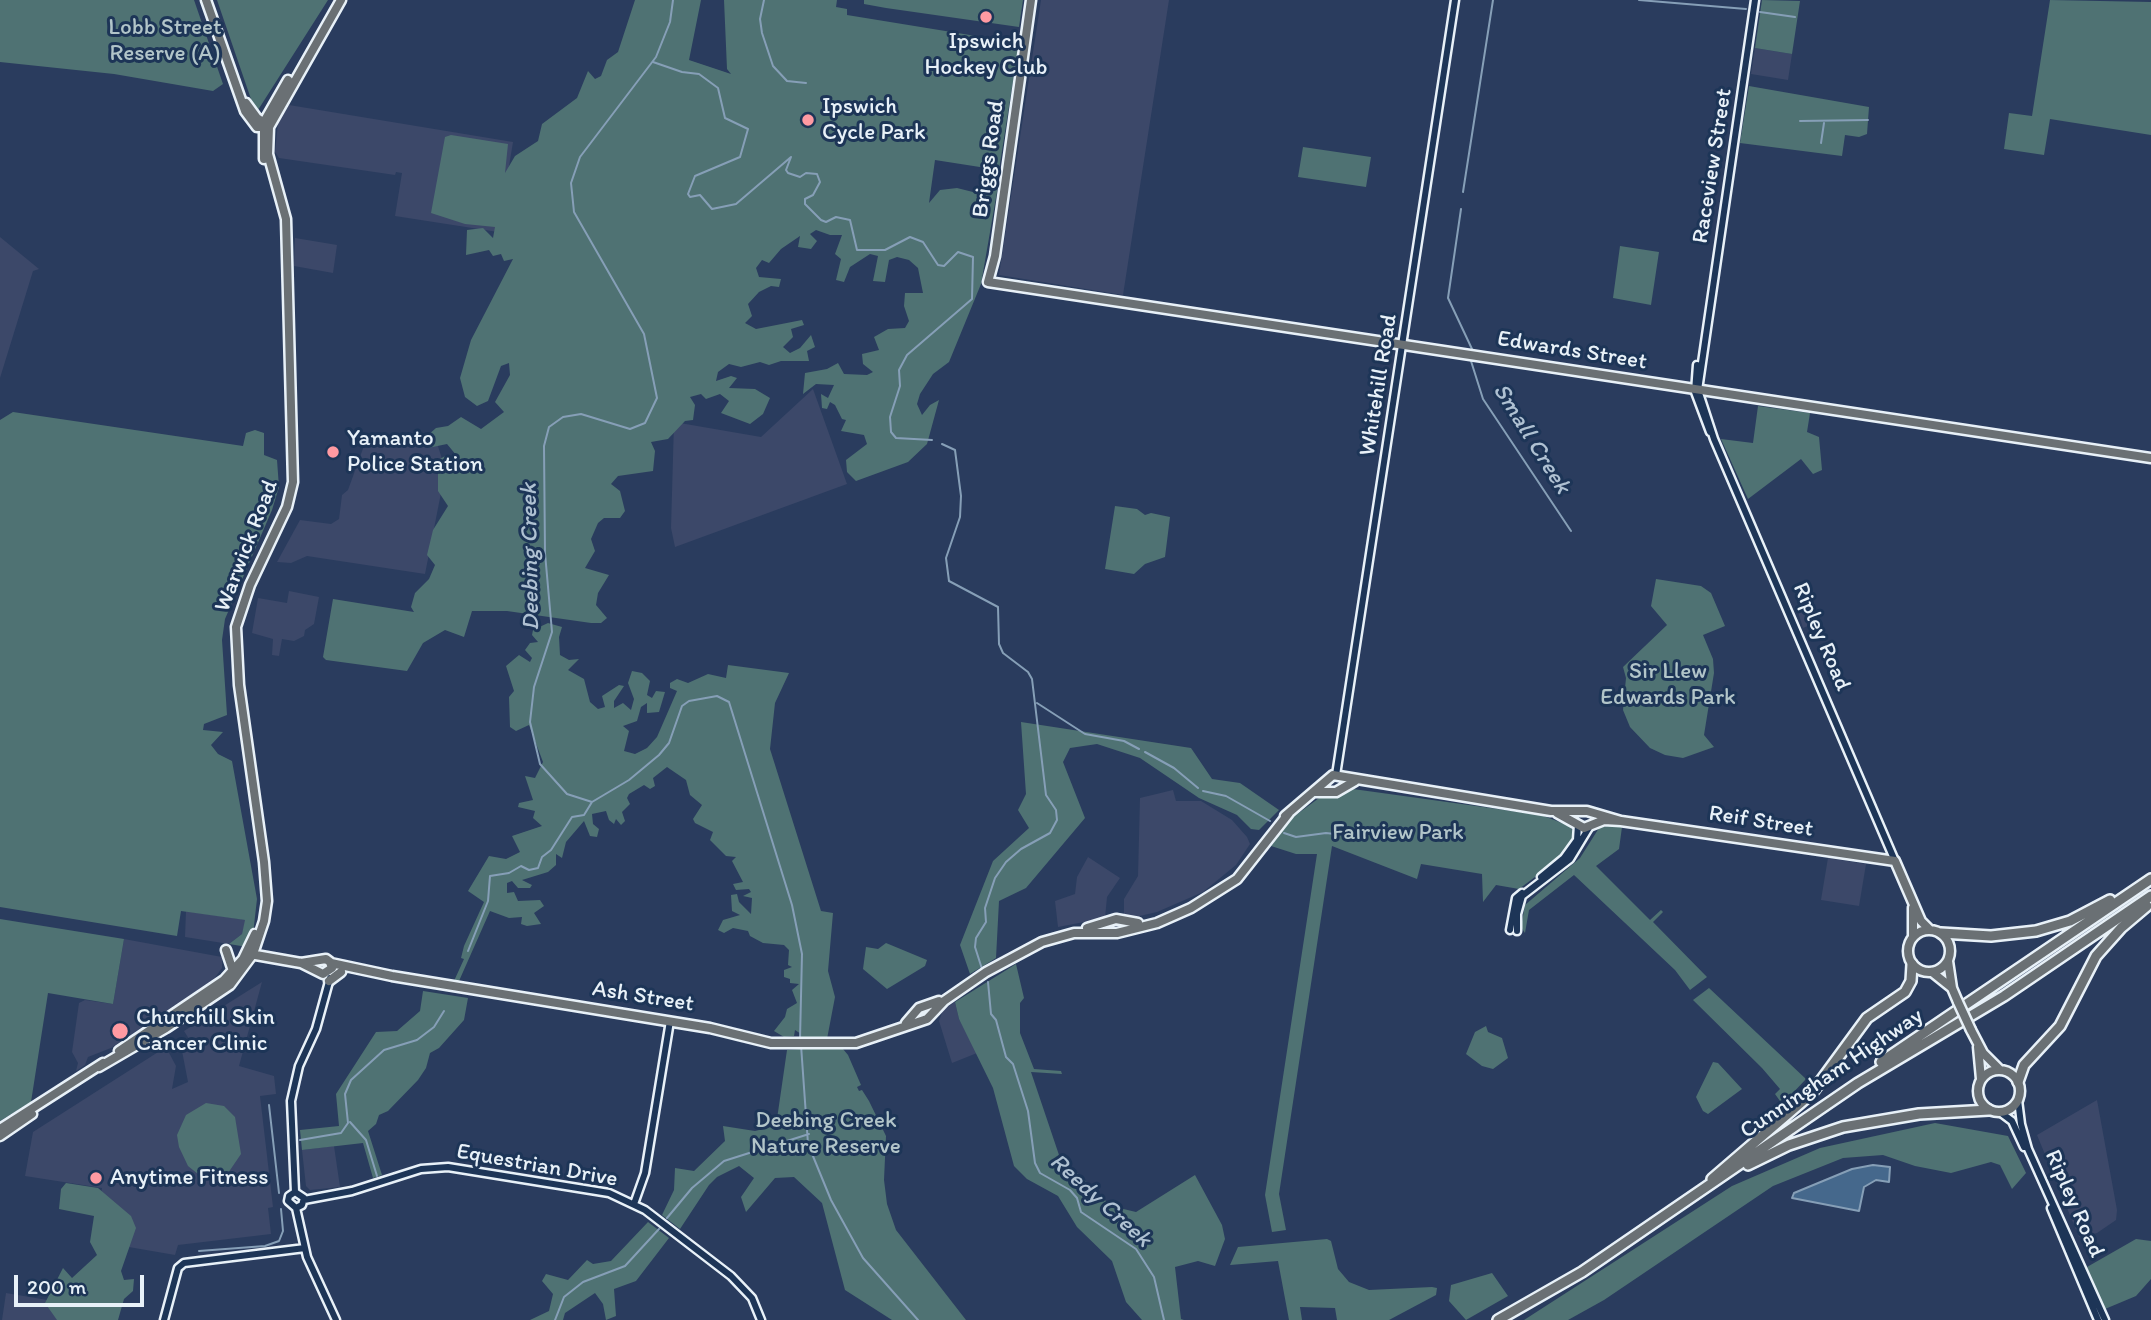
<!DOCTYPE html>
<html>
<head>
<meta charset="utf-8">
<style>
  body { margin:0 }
  #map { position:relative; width:2151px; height:1320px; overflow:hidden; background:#2a3c5e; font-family:Itim,sans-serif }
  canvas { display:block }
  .scale { position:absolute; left:14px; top:1275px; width:130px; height:32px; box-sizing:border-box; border:4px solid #e8f1f8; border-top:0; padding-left:9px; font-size:21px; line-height:24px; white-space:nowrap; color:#e8f1f8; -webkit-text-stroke:5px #1d3557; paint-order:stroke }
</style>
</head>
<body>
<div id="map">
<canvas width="2151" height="1320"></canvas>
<div class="scale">200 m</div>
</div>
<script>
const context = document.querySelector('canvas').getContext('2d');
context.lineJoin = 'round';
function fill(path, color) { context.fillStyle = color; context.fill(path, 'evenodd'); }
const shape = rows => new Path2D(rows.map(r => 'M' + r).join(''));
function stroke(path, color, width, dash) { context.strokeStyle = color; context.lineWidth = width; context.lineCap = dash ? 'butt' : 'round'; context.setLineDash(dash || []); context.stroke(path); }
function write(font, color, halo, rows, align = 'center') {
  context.font = font + ' Itim,sans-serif'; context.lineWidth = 6; context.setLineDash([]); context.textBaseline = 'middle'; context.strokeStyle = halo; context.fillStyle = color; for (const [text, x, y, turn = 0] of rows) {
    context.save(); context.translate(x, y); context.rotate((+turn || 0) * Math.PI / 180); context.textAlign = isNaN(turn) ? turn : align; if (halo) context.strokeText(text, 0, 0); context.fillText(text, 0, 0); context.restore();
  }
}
const built = shape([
  [1041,0,1169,0,1123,295,999,275],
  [1755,48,1792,54,1788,80,1751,74],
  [289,105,513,142,498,232,395,216,402,173,396,172,395,175,279,158,275,152,278,123],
  [0,237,39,269,33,271,0,378],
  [295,238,337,245,333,273,294,266],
  [813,389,847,484,675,547,671,528,674,422,761,437],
  [365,443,437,443,442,459,441,493,425,574,307,556,291,563,277,562,300,520,331,524,339,519,342,495,348,490],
  [289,591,319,597,314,624,305,630,304,636,294,641,282,639,279,656,272,655,273,639,252,633,258,598,287,603],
  [1815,606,1820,621,1803,628,1798,612],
  [1173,790,1176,801,1201,801,1232,820,1247,837,1250,844,1236,865,1203,892,1157,912,1131,918,1124,915,1124,899,1138,876,1140,798],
  [1088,857,1120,878,1107,897,1105,918,1058,927,1055,901,1075,894,1077,877],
  [1828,858,1866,864,1859,906,1821,900],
  [186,911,246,920,242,934,229,944,185,937],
  [124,939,222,957,222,968,214,979,111,1048,88,1057,85,1065,76,1071,78,1063,72,1052,79,1003,85,1000,113,1004],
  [262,982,239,1066,274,1076,276,1094,260,1096,273,1207,268,1208,271,1234,178,1245,175,1255,94,1241,102,1188,25,1176,33,1132,166,1047,176,1066,172,1089,188,1082,182,1051,188,1047,189,1039,184,1031],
  [955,1002,959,1019,977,1053,952,1063,939,1021,943,1010],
  [2097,1100,2117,1210,2116,1220,2097,1233,2079,1237,2037,1135],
  [334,1146,340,1187,310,1190,306,1186,302,1150],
  [6,1293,53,1301,60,1320,2,1320]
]);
const green = shape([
  [0,0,194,0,223,84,213,91,114,74,0,62],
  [217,0,328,0,258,110,252,102],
  [635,0,701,0,689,60,731,74,727,69,724,0,837,0,836,7,847,9,847,15,1019,43,999,170,935,160,929,203,940,190,957,188,985,195,993,185,998,186,981,284,949,362,933,374,920,394,917,404,922,415,930,405,939,400,927,444,908,462,856,481,847,472,846,460,867,444,864,435,841,431,846,420,842,419,835,405,830,402,827,409,822,408,821,394,828,398,834,385,816,384,803,394,805,373,827,369,838,363,844,374,867,375,873,372,863,364,862,354,879,350,874,337,888,329,905,328,909,321,904,306,905,293,923,293,918,268,909,260,897,257,889,260,885,282,873,281,878,256,870,254,850,267,844,282,836,280,841,259,835,254,842,235,830,235,816,230,810,234,817,241,811,249,798,247,800,236,781,249,769,263,762,260,756,268,759,277,781,279,779,287,771,286,759,292,748,304,752,316,745,323,756,329,802,320,804,325,791,329,793,337,783,347,790,353,800,348,811,335,815,347,807,351,809,361,781,361,769,365,760,362,741,367,729,364,718,372,716,381,731,376,737,378,729,388,755,389,770,398,763,414,750,424,721,413,729,401,720,394,706,399,701,394,690,397,695,405,693,420,685,421,668,439,651,442,655,451,653,471,618,476,611,484,620,491,625,511,620,518,604,518,598,523,591,539,595,551,585,568,609,575,598,593,596,605,607,618,601,623,591,623,507,611,472,611,464,637,445,630,423,643,407,671,326,660,323,657,333,599,414,612,411,607,415,593,429,579,435,565,427,555,433,530,448,506,438,491,438,460,447,455,454,466,466,467,447,444,428,448,420,442,436,428,448,426,461,417,481,429,504,412,495,402,510,375,509,363,501,366,488,401,477,406,465,397,460,378,471,340,513,259,504,261,501,254,493,256,489,250,466,255,467,230,483,228,493,238,495,227,465,224,431,213,445,137,451,135,508,144,505,173,515,156,538,141,542,124,577,98,588,71,595,79,601,76,607,60,618,52],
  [864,0,1023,0,1019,27,886,8,864,4],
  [1762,0,1800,1,1792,54,1755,48],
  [2050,0,2151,2,2151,135,2050,119,2044,155,2004,149,2009,113,2032,116],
  [1749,86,1869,107,1867,134,1859,137,1845,135,1842,156,1740,143],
  [1303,147,1371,157,1366,187,1298,177],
  [1620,246,1659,252,1651,305,1613,298],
  [1758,406,1810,413,1807,432,1819,437,1822,470,1813,474,1801,459,1748,499,1721,439,1753,443],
  [13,412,243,446,246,433,255,430,264,433,264,455,277,460,279,487,272,510,225,619,222,640,227,715,204,724,203,730,223,732,211,745,218,754,232,761,257,899,253,934,247,947,229,944,242,934,245,920,181,911,177,936,0,907,0,420],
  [1115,506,1137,509,1145,515,1151,513,1170,517,1165,557,1145,564,1134,574,1105,569],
  [1656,579,1701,586,1711,593,1725,626,1703,635,1713,659,1714,673,1704,735,1714,747,1683,758,1665,755,1650,748,1630,727,1623,710,1626,678,1623,667,1667,625,1651,606],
  [548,623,562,627,559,637,560,655,569,660,579,659,568,670,584,679,590,702,598,709,605,707,602,696,619,685,624,686,614,701,614,708,623,703,631,710,634,699,628,683,632,671,642,673,650,681,647,695,652,698,656,691,665,692,659,712,647,713,647,703,641,707,637,721,623,726,629,731,624,751,635,754,647,748,657,737,677,691,670,688,670,683,677,679,688,683,708,674,726,678,728,665,789,673,775,703,770,749,821,911,833,913,828,971,835,997,827,1039,800,1040,801,1034,795,1030,794,1036,784,1037,774,1031,785,1017,787,1009,797,1003,792,990,799,984,790,983,790,979,784,977,784,970,792,967,788,965,789,950,784,945,763,943,750,936,748,931,733,928,724,933,718,930,723,920,740,915,732,911,731,895,737,894,739,902,751,914,752,898,743,896,751,892,749,889,736,890,733,884,743,882,732,861,736,857,726,856,710,840,713,832,695,823,693,819,702,805,690,795,686,780,667,767,653,778,655,786,650,789,644,785,629,794,627,798,630,804,622,812,625,821,621,825,616,819,614,824,609,820,606,811,592,814,593,824,599,829,597,837,590,836,584,821,566,842,562,858,556,854,556,865,548,872,522,880,532,885,530,888,518,888,512,881,507,883,507,893,514,892,518,901,540,900,544,906,534,913,541,924,527,926,521,924,522,917,509,918,490,911,459,981,454,981,464,959,461,958,464,946,484,902,468,891,489,856,506,859,520,852,512,836,542,826,533,818,535,811,518,807,519,803,533,800,525,776,535,778,543,762,529,725,516,731,510,727,509,697,514,691,506,666,519,655,530,662,532,658,525,650,530,643,538,642,532,635,533,630],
  [1021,722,1191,748,1212,779,1240,783,1279,810,1259,830,1251,829,1237,815,1199,798,1140,758,1097,744,1070,748,1063,762,1085,818,1026,888,999,901,996,958,970,974,960,945,993,861,1029,828,1018,810,1026,794],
  [1353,789,1541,815,1570,826,1575,835,1570,848,1559,859,1519,889,1496,885,1483,902,1482,874,1421,864,1417,879,1332,846,1279,1194,1286,1230,1272,1232,1265,1195,1317,854,1296,854,1271,846,1292,818,1319,798,1336,798],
  [1612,825,1622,827,1619,849,1596,866,1650,920,1661,910,1663,912,1653,922,1707,977,1690,990,1675,970,1574,875,1529,910,1525,933,1521,927,1525,905,1580,858,1599,828],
  [0,919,124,939,113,1004,48,993,31,1102,0,1121],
  [886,943,927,960,925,966,887,989,863,969,866,947,878,949],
  [1016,964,1024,998,1020,1003,1020,1033,1034,1069,1061,1071,1062,1074,1031,1072,1059,1155,1111,1206,1136,1212,1195,1175,1222,1225,1225,1239,1215,1266,1198,1261,1175,1267,1181,1319,1184,1320,1142,1320,1126,1302,1112,1261,1077,1227,1058,1196,1027,1179,1014,1166,993,1088,959,1019,955,1002],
  [1709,988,1806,1079,1790,1096,1780,1101,1775,1094,1780,1089,1762,1068,1693,1000],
  [423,991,468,998,464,1020,439,1048,430,1053,426,1068,418,1080,388,1111,379,1115,376,1124,368,1131,382,1175,373,1178,363,1143,302,1150,300,1130,339,1126,336,1094,376,1032,397,1031,420,1011],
  [1486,1026,1488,1032,1502,1038,1508,1058,1493,1069,1482,1066,1466,1054,1475,1032],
  [812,1048,843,1049,848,1055,861,1085,857,1087,859,1091,862,1090,869,1101,886,1136,884,1180,887,1204,896,1230,966,1320,892,1320,845,1290,822,1203,794,1177,775,1178,746,1212,741,1197,754,1178,739,1166,717,1177,709,1185,680,1229,662,1215,674,1190,675,1168,694,1171,725,1141,723,1126,755,1131,771,1127,777,1119,787,1050],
  [1713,1062,1718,1063,1742,1089,1708,1114,1703,1111,1696,1097],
  [206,1103,224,1106,235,1117,241,1154,226,1176,212,1179,203,1178,188,1166,179,1147,177,1135,186,1115],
  [1935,1123,2008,1136,2026,1173,2012,1189,2000,1165,1991,1162,1951,1173,1915,1166,1883,1155,1843,1158,1773,1186,1604,1300,1568,1320,1524,1320,1732,1186,1820,1148],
  [66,1183,98,1188,131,1216,136,1228,121,1271,124,1280,134,1279,133,1291,124,1299,118,1320,57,1320,45,1303,63,1268,72,1278,97,1255,90,1242,94,1216,59,1209,61,1189],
  [648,1222,669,1238,636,1281,614,1289,616,1316,606,1320,603,1304,595,1293,565,1313,563,1320,530,1320,549,1311,553,1294,542,1281,546,1274,568,1280,587,1260,593,1264,611,1261],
  [1327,1239,1331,1241,1338,1269,1349,1282,1369,1290,1432,1287,1437,1288,1436,1295,1389,1320,1337,1320,1335,1308,1300,1307,1302,1320,1289,1320,1278,1261,1230,1265,1238,1247],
  [2136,1239,2151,1241,2151,1279,2136,1296,2105,1309,2087,1267],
  [1492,1273,1508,1296,1466,1320,1449,1301,1451,1285]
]);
const water = shape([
  [1873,1165,1890,1167,1889,1182,1876,1180,1864,1187,1859,1211,1792,1198,1794,1193,1852,1169,1873,1165]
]);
const stream = shape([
  [673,0,670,22,656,57,580,157,571,183,574,212,644,334,657,398,645,423,630,429,581,414,563,417,549,427,544,446,545,553,552,632,534,687,530,722,540,764,567,794,592,802,629,780,659,755,669,743,682,706,689,701,717,696,729,702,792,905,802,954,800,1039],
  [764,0,760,19,762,33,773,66,787,81,806,83],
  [1639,0,1746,9],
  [1760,12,1795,17],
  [653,62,682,72,699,74,718,88,725,118,748,129,740,157,695,176,688,194,690,197,700,195,712,209,736,204,791,157,786,170,788,173,800,177,806,173,817,174,820,182,813,195,805,199,805,204,821,220,826,222,836,217,850,220,857,250,885,250,910,237,923,242,938,265,944,266,958,252,973,257,972,299,907,355,899,370,900,386,890,417,891,432,896,438,932,440],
  [1800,121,1868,120],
  [1821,143,1824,123],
  [1463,192,1493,0],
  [1461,209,1448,298,1472,349],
  [1471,361,1483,399,1571,531],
  [942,444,955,450,961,496,960,517,946,558,949,581,998,607,999,644,1003,653,1028,672,1032,679,1046,795,1056,810,1057,820,1050,833,1021,849,1006,862,995,878,985,908,986,922,976,938,975,947,982,969],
  [1037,703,1085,734,1124,741,1139,749],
  [1145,752,1174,768,1198,788],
  [1203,791,1226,796,1270,821],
  [1284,833,1296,837,1326,833,1352,836],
  [468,951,488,901,490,876,509,873,521,866,529,870,538,868,542,857,551,850,572,817,584,815,592,802],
  [988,982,991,1014,996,1020,1006,1057,1013,1064,1028,1111,1035,1163,1040,1173,1070,1190,1077,1198,1081,1212,1136,1249,1154,1277,1164,1320],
  [801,1045,808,1144,831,1200,863,1258,918,1320],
  [269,1105,279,1193],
  [350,1122,366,1140,377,1176],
  [300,1140,341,1133,348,1123,345,1094,351,1080,384,1050,417,1040,434,1027,444,1011],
  [667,1218,692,1188,724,1161,809,1134],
  [199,1251,265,1246,279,1241,283,1231,281,1209],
  [555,1320,564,1297,583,1282,625,1266,659,1229]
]);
const minor = shape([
  [1755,0,1698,390,1714,439,1895,861],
  [1697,365,1695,392,1710,432],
  [1336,775,1455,0],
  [1541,877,1564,858,1577,840,1578,825],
  [1510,930,1516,898,1522,893],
  [1517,931,1517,914,1522,896,1570,859,1590,826],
  [2018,1100,2021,1124,2028,1149,2105,1320],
  [2000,1112,2012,1121,2024,1147],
  [295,1192,291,1101,299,1066,316,1029,330,978],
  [295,1192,304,1198,302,1205,296,1208],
  [295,1192,289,1196,288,1201,296,1208],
  [304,1200,352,1191,421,1169,448,1167,609,1193,645,1210,731,1276,752,1298,761,1320],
  [634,1204,645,1173,670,1021],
  [296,1208,307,1257,336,1320],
  [2051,1208,2098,1320],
  [164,1320,178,1268,184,1263,305,1248]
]);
const major = shape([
  [206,0,245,111,257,127,266,127],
  [1031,0,995,256,988,282,2151,458],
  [246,103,257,118,266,124],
  [264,159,264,122,288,80],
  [1316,792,1336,792,1355,781],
  [1557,813,1584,828,1604,820,1621,821,1895,861,1921,921,1930,930],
  [1285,816,1333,775,1551,811,1587,811,1621,821],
  [1913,908,1913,937],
  [1087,928,1116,919,1138,923],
  '1908 951a21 21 0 1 1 42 0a21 21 0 1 1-42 0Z',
  [226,950,233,971],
  [250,954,301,963,326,959,330,962,332,968,323,974,301,963],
  [1948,961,1952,988,1958,1002],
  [331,963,392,976,710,1028,771,1043,856,1043,927,1019,944,1001,986,972,1042,942,1074,933,1117,933,1157,923,1191,908,1237,879,1289,813],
  [1932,972,1952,988],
  [329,981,341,972],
  [906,1023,919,1008,939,1001],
  [1971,1030,1983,1053,2000,1070],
  [1978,1047,1981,1079],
  [119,1051,224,980,243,959,255,934],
  [99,1067,166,1028,230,985,253,954,264,921,267,901,264,862,239,685,236,627,250,585,287,507,293,482,286,219,268,154,269,127,341,0],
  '1978 1091a21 21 0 1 1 42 0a21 21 0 1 1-42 0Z',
  [0,1129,103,1063],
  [0,1136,32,1114]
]);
const highway = shape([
  [1941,933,1991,936,2036,931,2070,921,2110,900],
  [1881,1062,2151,879],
  [2018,1082,2024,1065,2060,1026,2096,956,2121,928,2147,906],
  [1748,1165,1789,1145,1843,1127,1919,1114,1989,1110],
  [1712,1179,1812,1093,1867,1018,1905,992,1911,981,1912,964],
  [1498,1320,1582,1272,1858,1083,2004,996,2151,896]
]);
const majorBridge = shape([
  [1958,1002,1971,1030]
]);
const markers = [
  [986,17,7,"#ff9aa2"],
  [808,120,7,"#ff9aa2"],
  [333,452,7,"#ff9aa2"],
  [120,1031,9,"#ff9aa2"],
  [96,1178,7,"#ff9aa2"]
];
const parkNames = [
  ["Lobb Street",165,28],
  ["Reserve (A)",165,54],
  ["Sir Llew",1668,672],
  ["Edwards Park",1668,698],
  ["Fairview Park",1398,833],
  ["Deebing Creek",826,1121],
  ["Nature Reserve",826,1147]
];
const poiNames = [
  ["Ipswich",986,42,"center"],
  ["Hockey Club",986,68,"center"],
  ["Ipswich",822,107],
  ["Cycle Park",822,133],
  ["Yamanto",347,439],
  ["Police Station",347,465],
  ["Churchill Skin",136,1018],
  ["Cancer Clinic",136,1044],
  ["Anytime Fitness",110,1178]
];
const streetNames = [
  ["Briggs Road",989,159,-82],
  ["Raceview Street",1713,166,-81],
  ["Edwards Street",1572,351,9],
  ["Whitehill Road",1379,385,-81],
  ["Warwick Road",247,546,-69],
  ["Ripley Road",1821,637,67],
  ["Reif Street",1761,822,9],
  ["Ash Street",643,997,9],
  ["Cunningham Highway",1832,1074,-34],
  ["Equestrian Drive",537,1166,10],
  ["Ripley Road",2074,1204,66]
];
const waterNames = [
  ["Small Creek",1531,439,58],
  ["Deebing Creek",531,557,-91],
  ["Reedy Creek",1100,1201,42]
];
fill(built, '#3c4869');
fill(green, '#4f7273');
fill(water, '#45688c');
stroke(water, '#869fb7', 2);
stroke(stream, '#869fb7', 2);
stroke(minor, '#e8f1f8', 11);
stroke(major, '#e8f1f8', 13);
stroke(highway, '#e8f1f8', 14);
stroke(minor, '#1d3557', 6);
stroke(major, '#6a7074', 8);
stroke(highway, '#6a7074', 9);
stroke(majorBridge, '#e8f1f8', 13, []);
stroke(majorBridge, '#6a7074', 8);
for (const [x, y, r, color] of markers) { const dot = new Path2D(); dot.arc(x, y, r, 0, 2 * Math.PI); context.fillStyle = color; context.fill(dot); stroke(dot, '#1d3557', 2.5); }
write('23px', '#b2c5c9', '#1d3557', parkNames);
write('23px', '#e8f1f8', '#1d3557', poiNames, 'left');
write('23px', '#e8f1f8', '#1d3557', streetNames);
write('italic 24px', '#afc1d2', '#1d3557', waterNames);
</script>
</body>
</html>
